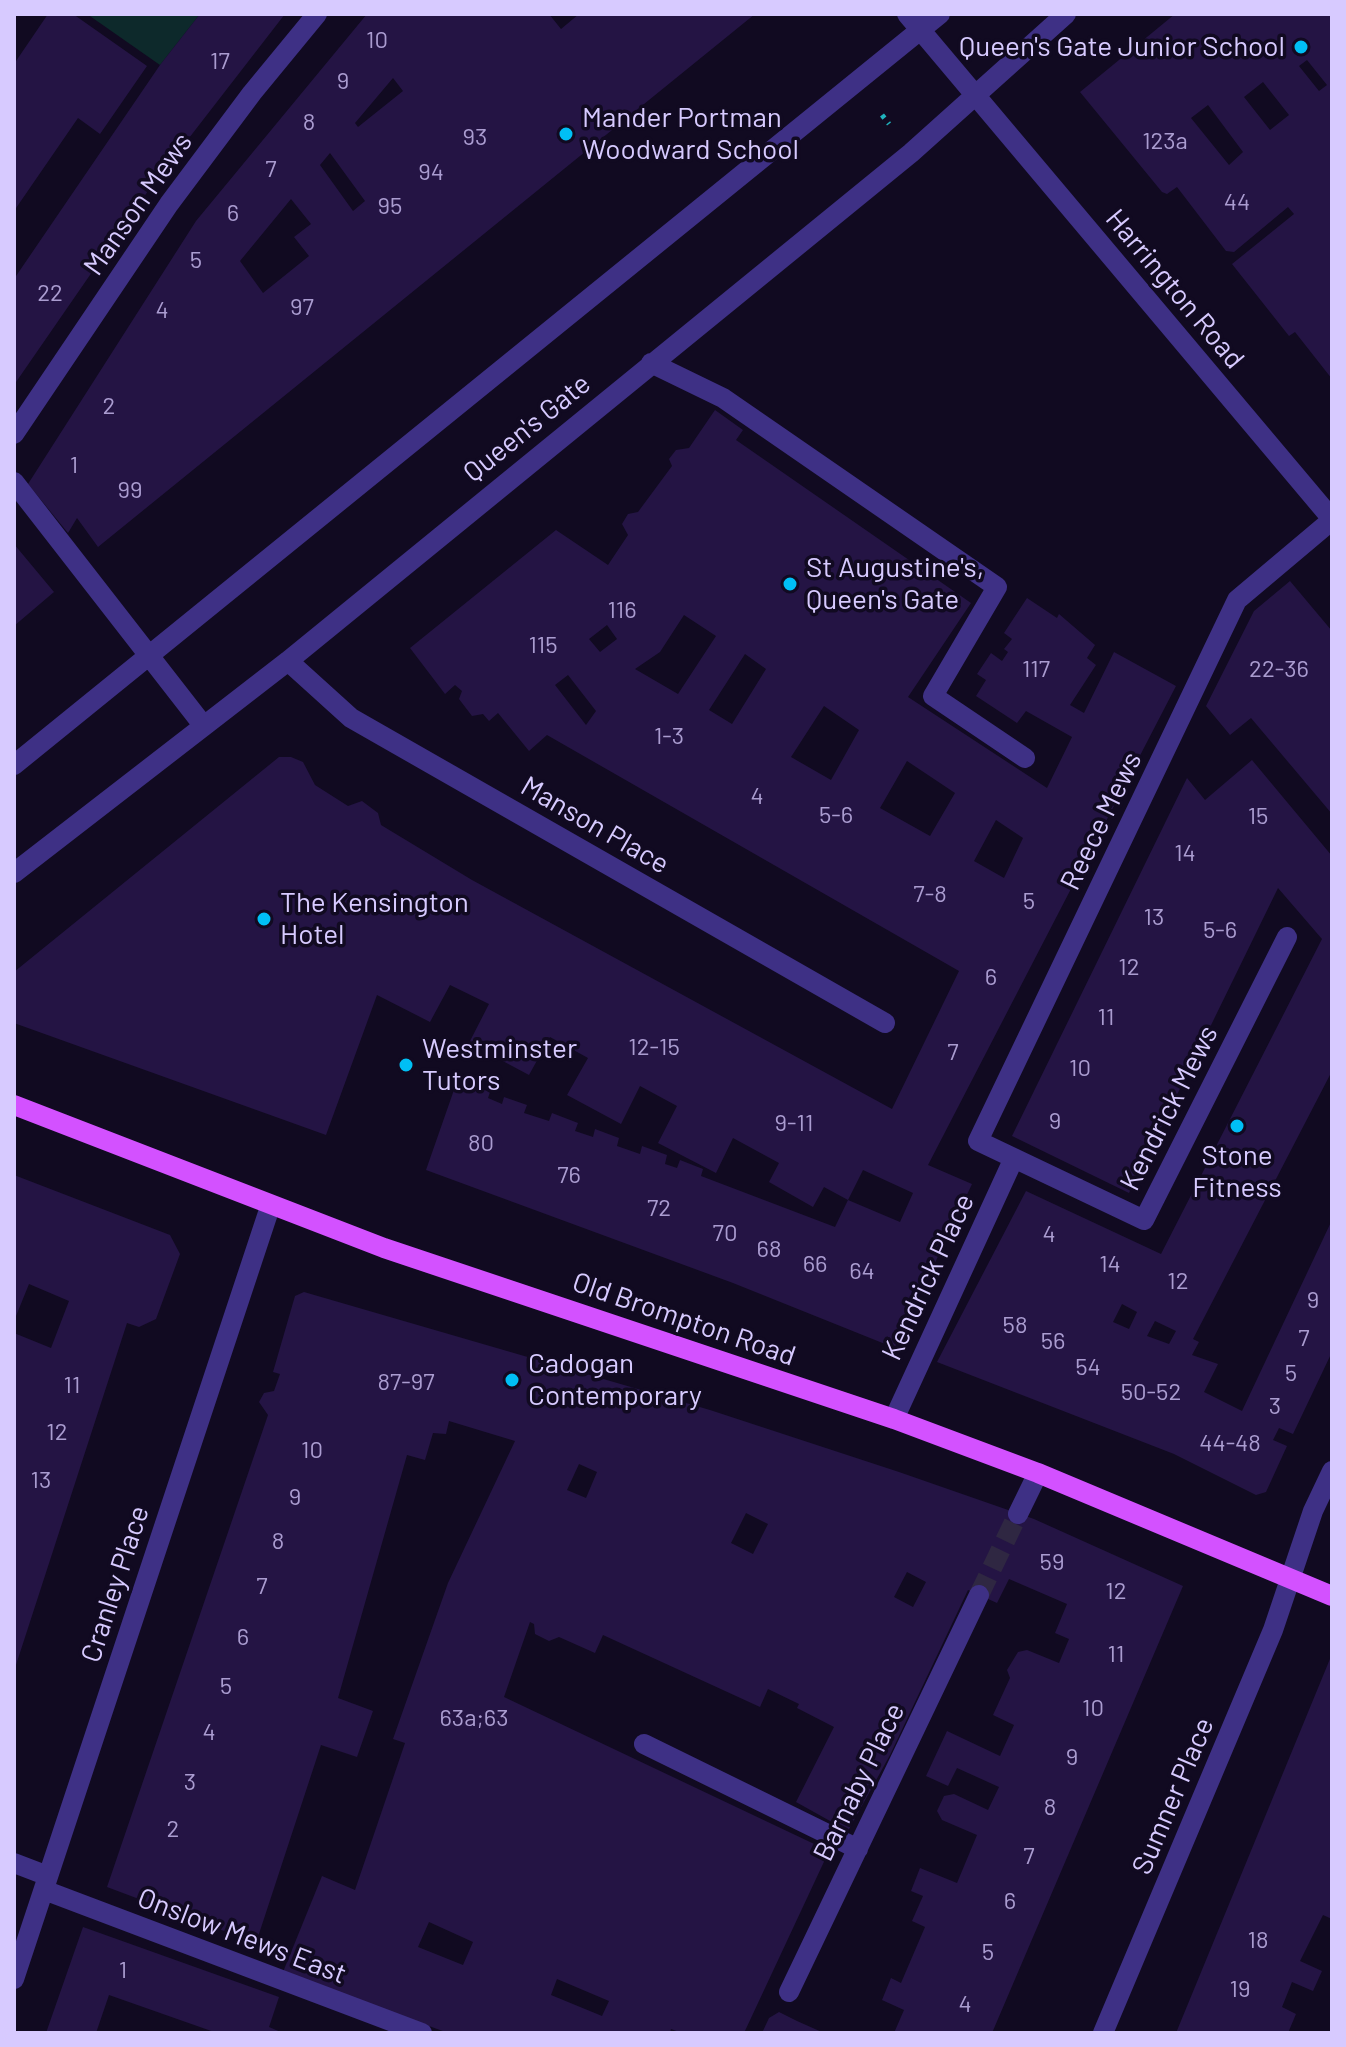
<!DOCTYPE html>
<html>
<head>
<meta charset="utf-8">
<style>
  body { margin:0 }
  #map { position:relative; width:1346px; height:2047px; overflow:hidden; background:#110a21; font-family:Barlow,sans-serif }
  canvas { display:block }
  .frame { position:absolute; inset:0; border:16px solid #d7caff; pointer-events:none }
</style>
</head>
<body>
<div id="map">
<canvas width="1346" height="2047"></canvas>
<div class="frame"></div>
</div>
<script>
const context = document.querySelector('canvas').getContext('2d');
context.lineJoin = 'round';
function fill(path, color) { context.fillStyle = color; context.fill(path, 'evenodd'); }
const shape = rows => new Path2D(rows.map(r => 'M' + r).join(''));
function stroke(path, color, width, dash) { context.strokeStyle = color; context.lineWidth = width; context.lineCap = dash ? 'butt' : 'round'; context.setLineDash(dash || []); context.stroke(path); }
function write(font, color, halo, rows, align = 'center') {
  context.font = font + ' Barlow,sans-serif'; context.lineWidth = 7; context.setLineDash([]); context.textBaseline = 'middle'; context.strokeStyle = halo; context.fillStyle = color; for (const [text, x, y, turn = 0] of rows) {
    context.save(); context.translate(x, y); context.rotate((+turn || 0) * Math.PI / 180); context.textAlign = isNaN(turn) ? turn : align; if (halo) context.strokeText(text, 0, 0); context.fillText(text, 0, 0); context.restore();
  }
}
const green = shape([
  [87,14,200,14,160,65]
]);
const building = shape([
  [48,14,73,14,147,66,100,134,78,118,14,211,14,64],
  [200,14,285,14,148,191,14,385,14,279,160,65],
  [367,14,549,14,561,29,579,14,755,14,98,547,77,518,68,533,28,484,196,221],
  [393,78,403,91,358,127,355,123],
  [330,153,365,201,353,211,320,165],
  [291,199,311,224,294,237,309,256,263,293,240,261],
  [1175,14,1332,14,1332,379,1295,332,1289,336,1232,264,1294,214,1288,207,1234,252,1226,251,1177,187,1167,194,1162,192,1080,92],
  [1307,60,1327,85,1319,91,1299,66],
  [1263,82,1289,115,1270,130,1244,97],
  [1208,105,1243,152,1229,165,1191,118],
  [715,410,743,430,736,440,971,603,908,697,1047,788,1072,737,1026,711,1017,723,976,696,986,680,977,674,991,653,1002,661,1008,652,1004,649,1012,639,1004,633,1027,598,1057,618,1059,614,1095,645,1087,658,1096,665,1070,705,1084,713,1114,652,1176,686,928,1165,972,1184,895,1348,733,1283,426,1170,455,1087,465,1090,467,1084,490,1092,488,1098,502,1104,504,1097,527,1105,524,1113,549,1121,552,1113,578,1123,575,1131,593,1137,595,1129,619,1138,617,1146,640,1154,642,1146,667,1155,665,1164,677,1168,680,1160,703,1169,701,1176,835,1227,848,1200,900,1222,913,1193,863,1170,848,1200,824,1187,813,1207,769,1182,779,1163,733,1138,716,1173,658,1143,677,1106,640,1086,621,1124,567,1095,588,1058,550,1037,529,1075,469,1043,489,1004,450,985,430,1022,377,995,326,1135,14,1023,14,972,279,757,291,757,303,762,315,785,348,806,362,801,378,813,381,825,472,880,892,1109,959,971,547,735,529,751,498,713,489,721,483,714,472,716,459,699,462,691,455,685,445,694,410,648,556,530,608,565,628,535,622,524,628,514,638,512,672,466,669,459,676,450,689,448],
  [684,615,716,636,678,694,635,669,660,652],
  [607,625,617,639,600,652,589,639],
  [745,654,766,669,732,724,709,710],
  [568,675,596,711,586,725,555,685],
  [824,706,859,730,831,780,791,757],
  [907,761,955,793,930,836,880,808],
  [996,820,1023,838,1004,878,974,861],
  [14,544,54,592,14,626],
  [1290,581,1332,631,1332,814,1251,718,1230,735,1206,706,1254,611],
  [1252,760,1332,856,1332,1071,1193,1339,1199,1342,1192,1355,1218,1364,1204,1392,1242,1411,1332,1220,1332,1352,1293,1434,1279,1428,1273,1440,1287,1446,1266,1492,1256,1495,1174,1454,937,1362,1026,1191,1161,1254,1322,939,1278,888,1129,1193,1012,1136,1187,778,1205,800],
  [1122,1304,1137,1312,1129,1329,1113,1322],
  [1155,1321,1176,1331,1169,1344,1147,1336],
  [14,1175,170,1235,180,1254,156,1319,139,1327,127,1323,15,1668,14,1333,51,1348,69,1301,29,1284,14,1321],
  [304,1292,710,1410,899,1472,1034,1519,1183,1586,992,2033,894,2033,904,2010,882,2000,891,1978,901,1983,925,1927,912,1921,923,1896,911,1891,920,1868,957,1883,977,1835,942,1820,937,1811,944,1796,954,1794,988,1810,999,1787,957,1768,948,1786,926,1776,947,1731,1000,1756,1014,1725,993,1715,1010,1678,1007,1670,1018,1652,1027,1650,1059,1663,1069,1639,1055,1633,1067,1604,1009,1579,997,1603,968,1590,890,1755,848,1831,796,1802,834,1727,797,1708,799,1704,768,1689,760,1707,603,1635,595,1653,559,1637,549,1641,535,1634,534,1624,530,1622,504,1697,829,1851,744,2033,682,2033,671,2029,670,2033,448,2033,283,1972,322,1876,355,1890,405,1743,393,1739,448,1583,515,1441,449,1421,446,1434,433,1433,425,1460,407,1455,338,1698,373,1711,357,1757,321,1745,256,1943,107,1887,268,1415,259,1402,264,1393,274,1391,280,1374,273,1372,295,1296],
  [579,1464,597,1472,586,1498,567,1490],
  [746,1513,768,1524,753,1554,731,1543],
  [907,1572,926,1582,913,1607,894,1597],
  [429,1922,473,1942,463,1965,418,1947],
  [557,1979,609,2001,602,2016,551,1995],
  [1332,1654,1332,1919,1323,1915,1300,1961,1322,1971,1313,1991,1292,1982,1282,2007,1296,2014,1288,2033,1176,2033],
  [83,1927,279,1997,269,2027,283,2033,217,2033,109,1995,96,2033,46,2033],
  [779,2012,797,2021,824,2033,762,2033,769,2018]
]);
const minorTunnel = shape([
  [979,1595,1018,1514]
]);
const path = shape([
  [882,115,889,124]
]);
const minor = shape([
  [907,14,1332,519],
  [651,363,723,398,997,587,933,696,1025,758],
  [14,434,169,204,252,93,317,14],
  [14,482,203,725],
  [288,661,351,718,885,1023],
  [14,765,940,14],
  [14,873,288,661,911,153,1066,14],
  [1287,937,1144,1220,978,1141,1237,600,1332,520],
  [894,1419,1014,1158],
  [1018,1514,1038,1473],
  [644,1744,858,1849],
  [14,1863,48,1876],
  [44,1890,422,2033],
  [14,1979,270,1207],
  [789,1992,979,1595],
  [1103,2033,1273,1630,1313,1511,1332,1471]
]);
const major = shape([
  [14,1105,384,1248,894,1419,1038,1473,1332,1596]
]);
const markers = [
  [1301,47,8,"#00bff5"],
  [566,134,8,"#00bff5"],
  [790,584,8,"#00bff5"],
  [264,919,8,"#00bff5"],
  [406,1065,8,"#00bff5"],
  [1237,1126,8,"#00bff5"],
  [512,1380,8,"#00bff5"]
];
const numberNames = [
  ["10",377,40],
  ["17",220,61],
  ["9",343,81],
  ["8",309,122],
  ["93",475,137],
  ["123a",1165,141],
  ["7",271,169],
  ["94",431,172],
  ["44",1237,202],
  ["95",390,206],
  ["6",233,213],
  ["5",196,260],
  ["22",50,293],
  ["97",302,307],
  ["4",162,310],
  ["2",109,406],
  ["1",74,465],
  ["99",130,490],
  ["116",622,610],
  ["115",543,645],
  ["117",1036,669],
  ["22-36",1279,669],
  ["1-3",669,736],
  ["4",757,796],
  ["5-6",836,815],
  ["15",1258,816],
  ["14",1185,853],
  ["7-8",930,894],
  ["5",1029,901],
  ["13",1154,917],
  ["5-6",1220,930],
  ["12",1129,967],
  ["6",991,977],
  ["11",1106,1017],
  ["12-15",654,1047],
  ["7",953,1052],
  ["10",1080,1068],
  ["9",1055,1121],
  ["9-11",794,1123],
  ["80",481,1143],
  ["76",569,1175],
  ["72",659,1208],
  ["70",725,1233],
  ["4",1049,1234],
  ["68",769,1249],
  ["66",815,1264],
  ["14",1110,1264],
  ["64",862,1271],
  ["12",1178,1281],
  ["9",1313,1300],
  ["58",1015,1325],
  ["7",1304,1338],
  ["56",1053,1341],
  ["54",1088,1367],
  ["5",1291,1373],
  ["87-97",406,1382],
  ["11",72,1385],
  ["50-52",1151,1392],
  ["3",1275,1406],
  ["12",57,1432],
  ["44-48",1230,1443],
  ["10",312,1450],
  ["13",41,1480],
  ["9",295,1497],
  ["8",278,1541],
  ["59",1052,1562],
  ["7",262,1586],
  ["12",1116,1591],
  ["6",243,1637],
  ["11",1116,1654],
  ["5",226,1686],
  ["10",1093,1708],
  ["63a;63",474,1718],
  ["4",209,1732],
  ["9",1072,1757],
  ["3",190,1782],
  ["8",1050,1807],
  ["2",173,1829],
  ["7",1029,1856],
  ["6",1010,1901],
  ["18",1258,1940],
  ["5",988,1952],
  ["1",123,1970],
  ["19",1240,1989],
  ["4",965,2004]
];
const poiNames = [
  ["Queen's Gate Junior School",1285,47,"right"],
  ["Mander Portman",582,118],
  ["Woodward School",582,150],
  ["St Augustine's,",806,568],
  ["Queen's Gate",806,600],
  ["The Kensington",280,903],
  ["Hotel",280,935],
  ["Westminster",422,1049],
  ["Tutors",422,1081],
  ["Stone",1237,1156,"center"],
  ["Fitness",1237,1188,"center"],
  ["Cadogan",528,1364],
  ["Contemporary",528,1396]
];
const streetNames = [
  ["Manson Mews",138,204,-55],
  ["Harrington Road",1175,289,50],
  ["Queen's Gate",527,428,-39],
  ["Reece Mews",1101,821,-64],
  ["Manson Place",595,825,30],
  ["Kendrick Mews",1169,1108,-63],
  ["Kendrick Place",928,1277,-65],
  ["Old Brompton Road",684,1319,19],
  ["Cranley Place",115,1584,-72],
  ["Barnaby Place",859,1782,-64],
  ["Sumner Place",1173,1796,-67],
  ["Onslow Mews East",242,1936,21]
];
fill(green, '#0d292b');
fill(building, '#241444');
stroke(minorTunnel, '#2f2742', 20, [20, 10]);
stroke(path, '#20b3bd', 5, [4, 6]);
stroke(minor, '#3e3085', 20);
stroke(major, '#d351ff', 20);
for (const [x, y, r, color] of markers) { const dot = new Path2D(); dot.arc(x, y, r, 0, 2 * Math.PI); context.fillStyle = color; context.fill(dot); stroke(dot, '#110a21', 3); }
write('24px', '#aa9cd0', null, numberNames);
write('28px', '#d7caff', '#110a21', poiNames, 'left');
write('28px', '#d7caff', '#110a21', streetNames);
</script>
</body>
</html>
